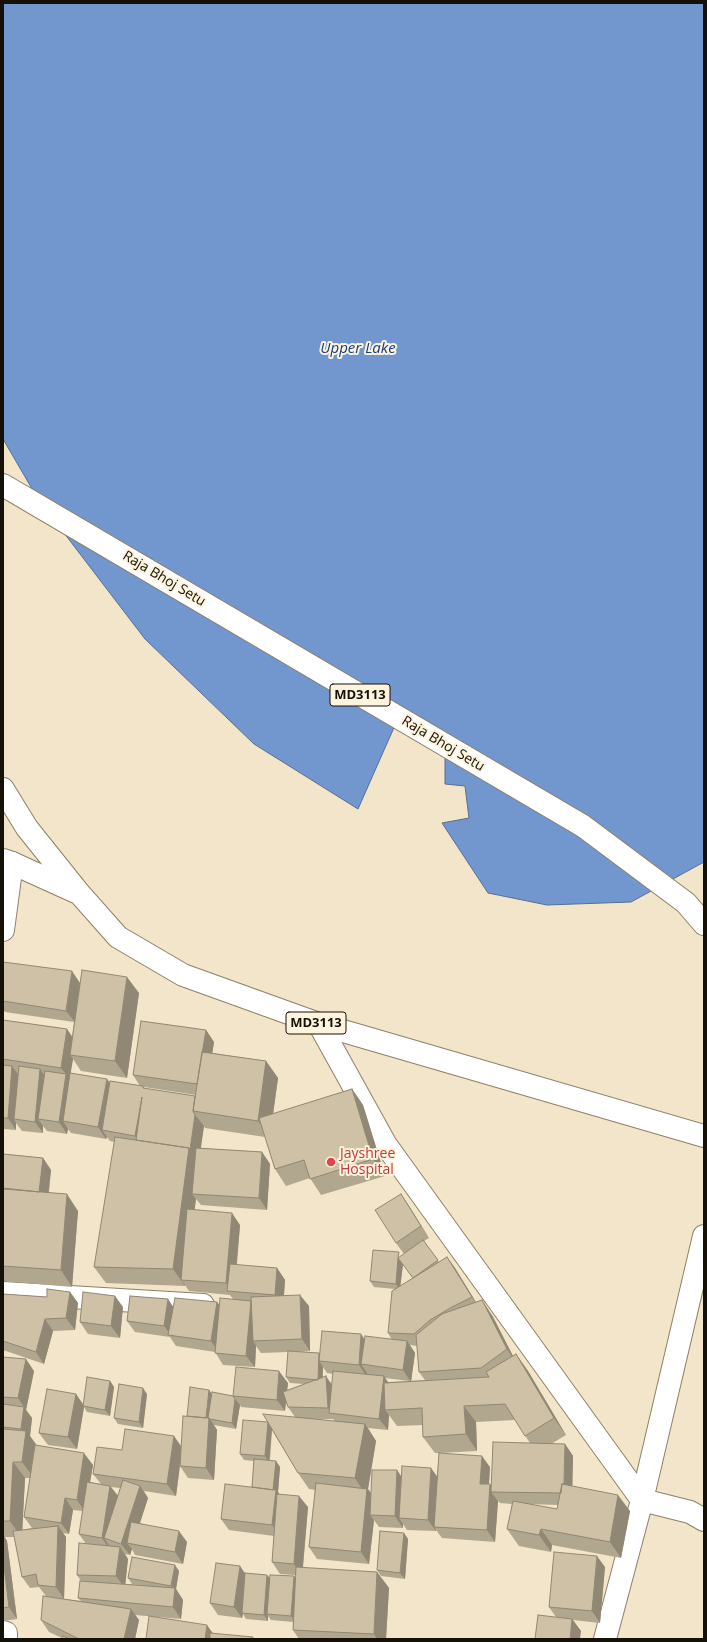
<!DOCTYPE html>
<html>
<head>
<meta charset="utf-8">
<style>
  body { margin:0 }
  #map { position:relative; width:707px; height:1642px; overflow:hidden; background:#f3e5c9; font-family:"Open Sans",sans-serif }
  canvas { display:block }
  .frame { position:absolute; inset:0; border:4px solid #161108; pointer-events:none }
</style>
</head>
<body>
<div id="map">
<canvas width="707" height="1642"></canvas>
<div class="frame"></div>
</div>
<script>
const context = document.querySelector('canvas').getContext('2d');
context.lineJoin = 'round';
function fill(path, color) { context.fillStyle = color; context.fill(path, 'evenodd'); }
const shape = rows => new Path2D(rows.map(r => 'M' + r).join(''));
function stroke(path, color, width, dash) { context.strokeStyle = color; context.lineWidth = width; context.lineCap = dash ? 'butt' : 'round'; context.setLineDash(dash || []); context.stroke(path); }
function write(font, color, halo, rows, align = 'center') {
  context.font = font + ' "Open Sans",sans-serif'; context.lineWidth = 4; context.setLineDash([]); context.textBaseline = 'middle'; context.strokeStyle = halo; context.fillStyle = color; for (const [text, x, y, turn = 0] of rows) {
    context.save(); context.translate(x, y); context.rotate((+turn || 0) * Math.PI / 180); context.textAlign = isNaN(turn) ? turn : align; if (halo) context.strokeText(text, 0, 0); context.fillText(text, 0, 0); context.restore();
  }
}
const water = shape([
  [3,3,704,3,704,862,631,902,547,905,488,893,442,823,469,818,465,786,445,784,445,735,396,723,358,809,254,744,145,639,38,499,3,439,3,3]
]);
const minor = shape([
  [3,930,12,863],
  [319,1024,386,1145,642,1500,690,1512,704,1520],
  [3,1293,203,1305],
  [3,1632,6,1633,6,1639],
  [605,1639,642,1500,704,1236]
]);
const major = shape([
  [3,485,583,826,686,903,704,924],
  [3,789,27,828,79,893,118,937,183,975,319,1024,704,1136],
  [3,860,12,863,76,892]
]);
const wall = shape([
  [3,962,80,983,139,993,127,1078,81,1071,73,1059,70,1073,107,1079,109,1083,140,1086,133,1075,206,1030,214,1042,212,1053,266,1061,278,1078,273,1114,352,1089,363,1105,385,1176,321,1195,310,1178,286,1186,275,1169,265,1137,205,1128,204,1126,200,1148,262,1152,270,1164,267,1210,201,1205,196,1199,194,1210,240,1225,237,1265,277,1268,285,1280,284,1296,309,1306,310,1351,294,1352,319,1353,364,1340,392,1340,388,1333,395,1289,374,1287,370,1281,404,1254,396,1243,401,1194,409,1206,429,1238,424,1241,439,1262,447,1257,455,1268,476,1302,482,1300,493,1317,513,1356,516,1354,528,1371,566,1435,551,1444,565,1444,573,1456,572,1486,630,1511,621,1558,552,1545,551,1552,519,1546,507,1529,512,1504,500,1503,498,1501,495,1542,442,1538,436,1530,436,1531,407,1530,403,1524,403,1528,379,1527,374,1520,369,1564,317,1559,309,1547,315,1490,309,1489,298,1473,272,1430,270,1461,276,1461,280,1467,278,1492,279,1494,308,1507,303,1568,377,1572,389,1588,386,1639,299,1639,293,1630,293,1622,271,1620,268,1616,268,1621,246,1619,243,1614,242,1618,218,1615,210,1603,240,1566,245,1574,267,1575,270,1578,295,1579,295,1575,280,1574,272,1562,274,1536,229,1530,221,1519,252,1487,254,1461,244,1460,240,1454,268,1422,295,1417,288,1407,286,1401,285,1411,241,1407,240,1405,236,1429,214,1425,217,1430,214,1480,188,1478,180,1466,176,1496,144,1491,148,1498,140,1523,187,1542,183,1564,135,1555,132,1549,130,1555,125,1554,128,1559,125,1584,138,1585,132,1584,128,1578,179,1571,176,1589,183,1600,181,1619,135,1615,139,1620,135,1639,61,1639,62,1638,49,1632,41,1620,46,1596,39,1587,30,1588,22,1577,14,1537,5,1537,7,1541,17,1619,3,1621,3,1357,34,1371,26,1410,32,1418,30,1436,36,1445,93,1465,90,1482,101,1484,93,1474,122,1450,174,1436,181,1446,187,1416,209,1390,212,1394,233,1396,288,1383,287,1390,304,1384,290,1383,286,1377,288,1352,261,1353,256,1346,255,1367,223,1365,215,1352,176,1346,170,1337,135,1332,127,1321,173,1307,217,1302,219,1305,233,1299,230,1295,189,1291,185,1285,185,1286,106,1283,94,1267,115,1142,110,1141,107,1137,106,1139,71,1133,68,1129,67,1134,47,1131,43,1126,43,1133,22,1131,16,1123,16,1130,3,1129,3,1020,67,1029,72,1037,74,1022,5,1012,3,1009],
  [144,1087,196,1095,195,1096,145,1089],
  [403,1264,413,1278,400,1286],
  [410,1345,417,1346,419,1372,425,1380,411,1381,415,1353],
  [323,1367,327,1373,333,1374,332,1384,323,1377],
  [385,1378,409,1381,388,1382],
  [389,1415,397,1426,423,1425,423,1437,435,1453,439,1453,437,1476,401,1477,397,1470,371,1494,368,1489,376,1441,368,1428,388,1430],
  [313,1419,333,1419,335,1421],
  [515,1420,530,1443,492,1487,490,1484,489,1484,490,1467,439,1453,477,1451,476,1422],
  [25,1478,30,1478,24,1517,32,1528,22,1530],
  [111,1487,120,1488,118,1496],
  [528,1504,558,1505,557,1509],
  [73,1510,83,1511,79,1534,86,1544,77,1575,81,1581,78,1598,81,1601,64,1599,66,1537,63,1533,69,1534],
  [3,1154,43,1158,51,1170,49,1193,78,1211,72,1287,3,1281],
  [70,1292,78,1303,75,1330,53,1331,44,1364,3,1350,3,1294,47,1297],
  [123,1307,120,1338,88,1334,80,1322],
  [110,1381,114,1387,110,1416,87,1412,84,1407,77,1449,48,1445,39,1433,76,1394,83,1404],
  [147,1394,143,1428,118,1424,114,1418],
  [404,1533,408,1539,405,1579,381,1576,377,1570],
  [605,1567,600,1623,573,1620,581,1631,556,1617,549,1607]
]);
const shadedWall = shape([
  [72,971,80,983,75,1022,66,1011],
  [127,977,139,993,127,1078,115,1061],
  [67,1029,75,1041,70,1055,73,1059,63,1121,68,1129,67,1134,59,1122,66,1074,61,1068],
  [206,1030,214,1042,206,1096,197,1084],
  [266,1061,278,1078,270,1137,258,1121],
  [12,1066,20,1077,14,1119,16,1123,16,1130,8,1118],
  [40,1069,48,1081,38,1119,43,1126,43,1133,35,1122],
  [107,1079,115,1090,102,1130,107,1137,106,1139,98,1127],
  [352,1089,363,1105,385,1176,373,1159],
  [142,1097,141,1144,135,1136],
  [195,1115,204,1126,199,1162,190,1150],
  [189,1148,200,1165,192,1194,196,1199,186,1280,181,1280,185,1285,185,1286,173,1269],
  [262,1152,270,1164,267,1210,259,1198],
  [43,1158,51,1170,47,1204,39,1192],
  [67,1194,78,1211,72,1287,61,1270],
  [401,1194,409,1206,429,1238,421,1226],
  [232,1213,240,1225,234,1292,232,1292,226,1283],
  [447,1257,455,1268,480,1309,472,1297],
  [398,1258,403,1264,400,1290,396,1284],
  [277,1268,285,1280,283,1307,275,1295],
  [70,1292,78,1303,75,1330,66,1318],
  [300,1295,309,1306,310,1351,302,1339],
  [115,1296,123,1307,120,1338,111,1326],
  [168,1299,176,1311,171,1335,164,1326],
  [482,1300,493,1317,518,1366,507,1349],
  [251,1301,259,1313,253,1341,256,1346,255,1367,246,1356],
  [217,1302,225,1313,219,1353,211,1341],
  [45,1319,53,1331,44,1364,36,1352],
  [361,1334,369,1346,361,1364,367,1373,367,1377,359,1365],
  [407,1341,415,1353,411,1382,403,1370],
  [319,1353,319,1361,323,1367,322,1386,318,1380],
  [516,1354,528,1371,566,1435,554,1418],
  [26,1359,34,1371,26,1410,18,1398],
  [279,1371,288,1383,285,1411,277,1400],
  [326,1376,334,1388,332,1414,328,1408],
  [384,1376,392,1388,385,1410,389,1415,388,1430,379,1419],
  [110,1381,114,1387,110,1416,105,1410],
  [143,1388,147,1394,143,1428,139,1422],
  [209,1390,213,1396,210,1419,217,1430,214,1480,206,1468,206,1419],
  [76,1394,84,1406,83,1406,84,1407,77,1449,68,1437],
  [235,1399,240,1405,236,1429,232,1423],
  [464,1406,476,1422,477,1451,466,1434],
  [24,1407,32,1418,30,1436,38,1447,34,1478,22,1462,25,1435,21,1429],
  [268,1422,272,1428,269,1462,265,1456],
  [365,1424,376,1441,368,1489,376,1500,370,1515,374,1520,369,1564,361,1552,366,1495,355,1478],
  [174,1436,182,1448,176,1496,167,1484],
  [565,1444,573,1456,572,1505,564,1493],
  [84,1453,93,1465,85,1512,77,1500],
  [482,1456,490,1467,488,1496,480,1484],
  [276,1461,280,1467,278,1492,285,1502,280,1537,272,1525,273,1491],
  [13,1462,25,1478,22,1538,10,1521],
  [431,1468,439,1479,434,1527,436,1530,436,1531,428,1520],
  [397,1470,405,1482,399,1518,403,1524,403,1528,395,1516],
  [490,1484,495,1492,491,1492,498,1501,495,1542,487,1530],
  [110,1486,119,1497,104,1538,110,1547,110,1550,102,1538],
  [140,1486,148,1498,133,1544,127,1543,132,1549,130,1555,121,1544],
  [618,1495,630,1511,621,1558,610,1542],
  [299,1496,308,1507,302,1576,294,1564],
  [65,1498,73,1510,69,1534,61,1523],
  [58,1526,66,1537,64,1599,56,1587],
  [541,1529,552,1545,551,1552,539,1535],
  [179,1531,187,1542,183,1564,175,1552],
  [404,1533,408,1539,405,1579,400,1573],
  [3,1534,7,1541,17,1619,9,1607,3,1558],
  [120,1547,128,1559,125,1588,116,1576],
  [597,1556,605,1567,600,1623,592,1611],
  [175,1565,179,1571,176,1589,183,1600,181,1619,173,1607,175,1591,171,1586],
  [240,1566,248,1578,242,1618,234,1607],
  [377,1572,389,1588,386,1639,377,1639,374,1634],
  [267,1575,272,1581,267,1614,268,1616,268,1621,264,1615],
  [294,1576,298,1582,295,1622,291,1616],
  [131,1609,139,1620,135,1639,124,1639],
  [572,1619,581,1631,580,1639,570,1639],
  [207,1625,217,1639,205,1639]
]);
const building = shape([
  [3,962,72,971,66,1011,3,1001,3,962],
  [82,970,127,977,115,1061,70,1055,82,970],
  [3,1020,67,1029,61,1068,3,1059,3,1020],
  [141,1021,206,1030,197,1084,133,1075,141,1021],
  [202,1052,266,1061,258,1121,193,1111,202,1052],
  [3,1065,12,1066,8,1118,3,1118,3,1065],
  [19,1066,40,1069,35,1122,14,1119,19,1066],
  [45,1071,66,1074,59,1122,38,1119,45,1071],
  [70,1073,107,1079,98,1127,63,1121,70,1073],
  [110,1081,143,1086,143,1088,195,1096,193,1111,195,1115,190,1150,189,1148,136,1140,142,1097,135,1136,102,1130,110,1081],
  [352,1089,373,1159,310,1179,304,1160,275,1169,259,1118,352,1089],
  [115,1137,189,1148,173,1269,94,1267,115,1137],
  [196,1148,262,1152,259,1198,192,1194,196,1148],
  [3,1154,43,1158,39,1192,3,1188,3,1154],
  [3,1189,67,1194,61,1270,3,1266,3,1189],
  [401,1194,421,1226,396,1243,375,1210,401,1194],
  [187,1209,232,1213,226,1283,181,1280,187,1209],
  [423,1240,438,1260,413,1278,398,1258,396,1284,370,1281,373,1250,399,1252,398,1258,423,1240],
  [447,1257,472,1297,452,1307,430,1320,414,1334,388,1333,392,1291,447,1257],
  [230,1264,277,1268,275,1295,227,1291,230,1264],
  [47,1289,70,1292,66,1318,45,1319,36,1352,3,1341,3,1294,47,1297,47,1289],
  [83,1292,115,1296,111,1326,80,1322,83,1292],
  [300,1295,302,1339,253,1341,251,1297,300,1295],
  [130,1296,168,1299,164,1326,127,1321,130,1296],
  [175,1298,217,1302,211,1341,168,1335,175,1298],
  [220,1298,251,1301,246,1356,215,1353,220,1298],
  [482,1300,507,1349,481,1368,419,1372,416,1335,442,1314,482,1300],
  [322,1331,361,1334,359,1365,319,1361,322,1331],
  [365,1336,407,1341,403,1370,361,1364,365,1336],
  [288,1351,319,1353,318,1380,286,1377,288,1351],
  [516,1354,554,1418,525,1436,505,1404,464,1406,466,1434,423,1437,422,1408,385,1410,384,1383,489,1377,486,1372,516,1354],
  [3,1357,26,1359,18,1398,3,1397,3,1357],
  [236,1367,279,1371,277,1400,233,1396,236,1367],
  [333,1371,384,1376,379,1419,329,1413,333,1371],
  [326,1376,328,1408,288,1407,283,1392,326,1376],
  [87,1377,110,1381,105,1410,83,1406,87,1377],
  [119,1384,143,1388,139,1422,114,1418,119,1384],
  [190,1387,209,1390,206,1418,187,1416,190,1387],
  [47,1389,76,1394,68,1437,39,1433,47,1389],
  [212,1392,233,1396,235,1399,232,1423,210,1419,208,1418,212,1392],
  [3,1404,24,1407,21,1429,3,1427,3,1404],
  [263,1414,365,1424,355,1478,298,1473,263,1414],
  [183,1416,209,1418,206,1468,180,1466,183,1416],
  [243,1420,268,1422,265,1456,240,1454,243,1420],
  [3,1429,26,1431,22,1462,13,1462,10,1521,3,1521,3,1429],
  [125,1429,174,1436,167,1484,93,1474,97,1447,122,1450,125,1429],
  [493,1442,565,1444,564,1484,562,1484,561,1493,491,1492,493,1442],
  [35,1445,84,1453,77,1500,65,1498,61,1523,24,1517,35,1445],
  [439,1453,482,1456,480,1484,490,1484,487,1530,434,1527,439,1453],
  [254,1459,276,1461,273,1490,252,1487,254,1459],
  [402,1466,431,1468,428,1520,399,1518,402,1466],
  [372,1470,397,1470,395,1516,370,1515,372,1470],
  [123,1480,140,1486,121,1544,104,1538,123,1480],
  [87,1482,110,1486,102,1538,79,1534,87,1482],
  [316,1483,367,1489,361,1552,309,1547,316,1483],
  [225,1484,276,1490,272,1525,221,1519,225,1484],
  [562,1484,618,1495,610,1542,541,1529,539,1535,507,1529,513,1501,557,1509,562,1484],
  [277,1494,299,1496,294,1564,272,1562,277,1494],
  [131,1522,179,1531,175,1552,127,1543,131,1522],
  [58,1526,56,1587,38,1585,36,1574,22,1577,13,1531,58,1526],
  [380,1531,404,1533,400,1573,377,1570,380,1531],
  [79,1543,120,1547,116,1576,77,1575,79,1543],
  [554,1552,597,1556,592,1611,549,1607,554,1552],
  [132,1557,175,1565,171,1586,128,1578,132,1557],
  [3,1558,9,1607,3,1608,3,1558],
  [216,1563,240,1566,234,1607,210,1603,216,1563],
  [296,1567,377,1572,374,1634,293,1630,296,1567],
  [245,1573,267,1575,264,1615,242,1613,245,1573],
  [270,1575,294,1576,291,1616,267,1614,270,1575],
  [80,1581,175,1588,173,1607,78,1598,80,1581],
  [43,1596,131,1609,124,1639,79,1639,41,1620,43,1596],
  [538,1615,572,1619,570,1639,535,1639,538,1615],
  [149,1616,207,1625,205,1639,146,1639,149,1616],
  [210,1633,253,1637,253,1639,210,1639,210,1633],
  [63,1636,70,1639,61,1639,63,1636]
]);
const markers = [
  [331,1162,5,"#e0444e"]
];
const shields = [
  [360,695,60],
  [316,1023,60]
];
const shieldNames = [
  ["MD3113",360,695],
  ["MD3113",316,1023]
];
const streetNames = [
  ["Raja Bhoj Setu",164,579,31],
  ["Raja Bhoj Setu",443,744,31]
];
const healthNames = [
  ["Jayshree",340,1154],
  ["Hospital",340,1170]
];
const waterNames = [
  ["Upper Lake",358,349]
];
fill(water, '#7296ce');
stroke(water, '#566e93', 1);
stroke(minor, '#8d8067', 24);
stroke(major, '#8d8067', 24);
stroke(minor, '#fff', 22);
stroke(major, '#fff', 22);
fill(wall, '#b1a68e');
fill(shadedWall, '#908774');
fill(building, '#cec1a5');
stroke(building, '#908774', 1);
for (const [x, y, r, color] of markers) { const dot = new Path2D(); dot.arc(x, y, r, 0, 2 * Math.PI); context.fillStyle = color; context.fill(dot); stroke(dot, '#fef3dc', 1.5); }
for (const [x, y, w] of shields) { const box = new Path2D(); box.roundRect(x - w / 2, y - 11, w, 22, 3); context.fillStyle = '#fef3dc'; context.fill(box); stroke(box, '#161108', 1); }
write('bold 13px', '#161108', null, shieldNames);
write('14px', '#161108', '#fef3dc', streetNames);
write('14px', '#be3a42', '#fef3dc', healthNames, 'left');
write('italic 15px', '#143f82', '#fef3dc', waterNames);
</script>
</body>
</html>
